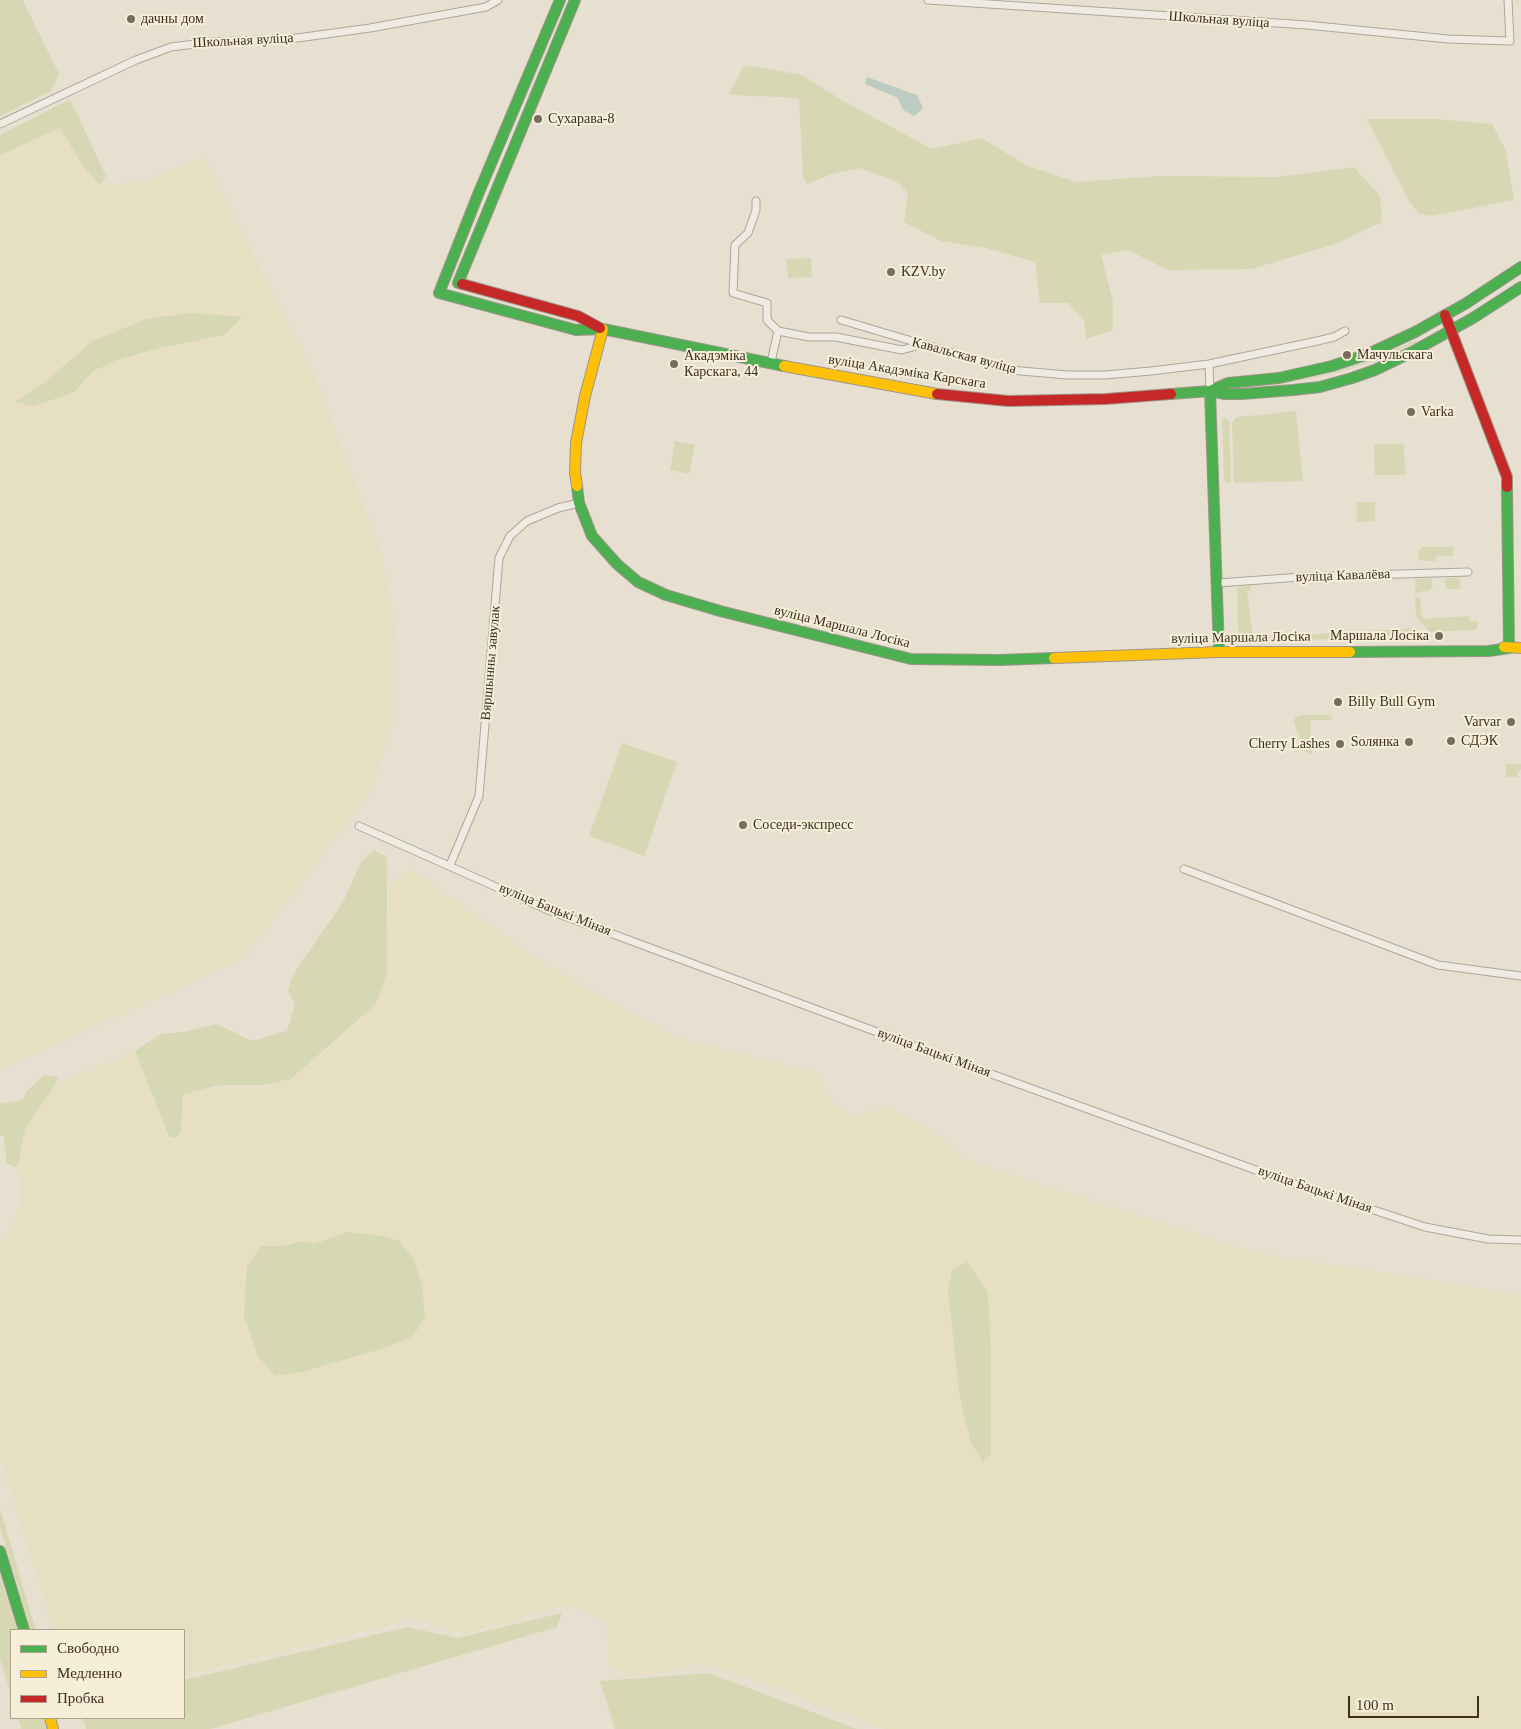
<!DOCTYPE html>
<html>
<head>
<meta charset="utf-8">
<style>
  body { margin:0 }
  #map { position:relative; width:1521px; height:1729px; overflow:hidden; background:#e7e0d1; font-family:"Times New Roman",serif }
  canvas { display:block }
  .legend { position:absolute; left:10px; top:1629px; width:175px; height:90px; box-sizing:border-box; background:#f7eed8; border:1px solid #ada18e; margin:0; padding:6px 9px; list-style:none; font-size:15px; color:#3d2e20 }
  .legend li { display:flex; align-items:center; gap:10px; height:25px }
  .legend b { width:25px; border:1px solid #ada18e }
  .scale { position:absolute; left:1348px; top:1696px; width:131px; height:22px; box-sizing:border-box; border:2px solid #3d2e20; border-top:0; padding-left:6px; font-size:15px; line-height:18px; white-space:nowrap; color:#3d2e20; -webkit-text-stroke:4px #f7eed8; paint-order:stroke }
</style>
</head>
<body>
<div id="map">
<canvas width="1521" height="1729"></canvas>
<ul class="legend">
<li><b style="height:6px;background:#4caf50"></b>Свободно</li>
<li><b style="height:6px;background:#ffc107"></b>Медленно</li>
<li><b style="height:6px;background:#c62828"></b>Пробка</li>
</ul>
<div class="scale">100 m</div>
</div>
<script>
const context = document.querySelector('canvas').getContext('2d');
context.lineJoin = 'round';
function fill(path, color) { context.fillStyle = color; context.fill(path, 'evenodd'); }
const shape = rows => new Path2D(rows.map(r => 'M' + r).join(''));
function stroke(path, color, width, dash) { context.strokeStyle = color; context.lineWidth = width; context.lineCap = dash ? 'butt' : 'round'; context.setLineDash(dash || []); context.stroke(path); }
function write(font, color, halo, rows, align = 'center') {
  context.font = font + ' "Times New Roman",serif'; context.lineWidth = 4; context.setLineDash([]); context.textBaseline = 'middle'; context.strokeStyle = halo; context.fillStyle = color; for (const [text, x, y, turn = 0] of rows) {
    context.save(); context.translate(x, y); context.rotate((+turn || 0) * Math.PI / 180); context.textAlign = isNaN(turn) ? turn : align; if (halo) context.strokeText(text, 0, 0); context.fillText(text, 0, 0); context.restore();
  }
}
const farmland = shape([
  [60,128,83,166,100,186,143,182,204,158,313,371,382,556,395,626,393,721,371,789,341,830,244,958,0,1070,0,155],
  [189,313,160,348,117,360,14,402,41,385,93,341,146,319],
  [411,869,533,957,672,1036,817,1073,832,1103,854,1117,887,1107,932,1131,963,1159,1251,1252,1521,1295,1521,1729,884,1729,776,1687,705,1663,631,1678,609,1663,607,1621,569,1605,464,1634,408,1616,386,1626,184,1675,184,1630,54,1630,0,1456,0,1241,13,1228,21,1197,18,1165,25,1129,55,1085,135,1051,168,1137,174,1140,182,1134,184,1094,221,1086,264,1086,292,1080,377,1004,388,972,389,886],
  [348,1232,399,1241,413,1258,422,1285,413,1336,388,1347,301,1372,261,1246,283,1246,302,1241,314,1244],
  [967,1262,988,1292,991,1352,991,1455,983,1462,953,1331,948,1289,952,1270]
]);
const green = shape([
  [0,0,24,0,23,1,59,74,51,91,0,116],
  [744,66,759,67,801,75,847,103,932,149,982,138,1025,165,1076,182,1158,176,1278,177,1354,167,1380,196,1382,222,1335,244,1252,269,1168,270,1128,250,1101,255,1113,302,1113,330,1086,339,1084,320,1068,303,1040,303,1035,262,986,248,941,241,904,222,908,193,897,182,860,168,832,174,807,184,803,176,799,99,784,97,732,95,729,93],
  [70,99,106,176,100,186,83,166,60,128,0,155,0,135],
  [1367,119,1436,119,1492,124,1506,151,1514,200,1432,216,1420,214,1410,203],
  [811,258,812,277,788,278,786,259],
  [189,313,242,317,224,335,160,348,117,360,93,371,74,392,34,406,14,402,41,385,93,341,146,319],
  [1416,340,1417,342,1393,353,1371,362,1337,373,1288,383,1237,387,1297,380,1336,372,1381,356],
  [1296,411,1303,481,1234,483,1232,423,1234,419,1238,417],
  [1222,418,1227,419,1229,421,1231,483,1226,483,1224,480],
  [675,441,695,445,689,474,670,470],
  [1374,444,1404,444,1405,475,1375,475],
  [1357,502,1375,502,1375,521,1357,522],
  [1422,547,1453,547,1453,556,1436,556,1436,561,1422,561,1419,559,1418,554,1418,551],
  [1431,578,1433,588,1430,588,1430,591,1421,591,1420,593,1415,593,1415,582,1416,579],
  [1447,578,1459,578,1461,589,1446,589,1445,579],
  [1251,586,1251,591,1247,591,1253,638,1414,628,1414,637,1404,639,1246,640,1241,637,1238,630,1237,587],
  [1420,597,1421,615,1423,616,1423,619,1469,616,1469,621,1477,621,1477,627,1475,630,1430,632,1416,617,1415,598],
  [1301,715,1330,715,1332,716,1332,720,1310,720,1312,754,1304,751,1294,722,1295,717],
  [622,743,677,762,644,856,589,836],
  [1506,764,1521,764,1521,769,1518,772,1518,777,1506,777],
  [374,850,387,857,387,973,376,1004,291,1079,263,1085,220,1085,183,1094,181,1133,174,1138,169,1136,135,1051,161,1034,184,1032,217,1024,252,1041,287,1031,295,1005,288,991,293,975,343,902,361,862],
  [44,1075,58,1077,55,1085,25,1129,18,1165,15,1167,6,1163,6,1155,3,1135,0,1136,0,1104,22,1100,27,1091],
  [348,1232,383,1236,399,1241,413,1258,422,1285,425,1317,413,1336,388,1347,301,1372,275,1376,258,1356,244,1316,247,1266,261,1246,283,1246,302,1241,314,1244],
  [967,1262,988,1292,991,1352,991,1455,983,1462,971,1443,959,1393,948,1289,952,1270],
  [0,1509,36,1630,31,1630,0,1528],
  [0,1574,17,1630,11,1630,11,1696,0,1658],
  [562,1613,557,1627,210,1729,86,1729,83,1718,184,1718,184,1680,407,1627,457,1638],
  [709,1673,857,1729,615,1729,600,1681],
  [18,1718,43,1718,47,1729,21,1729]
]);
const water = shape([
  [867,77,917,95,923,108,914,116,903,110,898,98,865,84]
]);
const street = shape([
  [928,0,1307,25,1448,39,1510,41,1508,0],
  [0,124,136,60,171,47,212,42,290,39,370,28,486,7,498,0],
  [756,201,756,210,748,233,735,245,733,293,767,303,767,320,778,331,809,337,836,337,902,350,920,345],
  [841,320,1010,370,1067,375,1105,375,1151,371,1209,364,1317,341,1334,337,1345,331],
  [771,362,778,331],
  [1209,364,1210,391],
  [1218,583,1301,577,1468,572],
  [359,826,548,910,939,1055,1286,1181,1425,1227,1488,1239,1521,1240],
  [450,865,479,796,499,558,510,536,527,521,558,508,579,503],
  [1184,869,1438,965,1521,976]
]);
const fast = shape([
  [560,0,479,192,439,293,576,330,603,329,784,366],
  [462,284,458,283,575,0],
  [1210,391,1225,394,1242,394,1293,390,1320,387,1352,378,1375,370,1412,352,1473,318,1521,287],
  [1210,391,1219,652],
  [1171,394,1210,391,1228,383,1279,378,1332,366,1368,354,1415,332,1465,304,1521,267],
  [577,486,579,503,592,536,617,564,638,582,666,595,720,611,911,659,999,660,1054,658],
  [1507,487,1509,648],
  [1350,652,1489,651,1509,648],
  [0,1551,24,1630]
]);
const slow = shape([
  [784,366,937,394],
  [577,486,575,473,576,443,585,396,603,329],
  [1504,647,1521,648],
  [1054,658,1219,652,1350,652],
  [50,1718,53,1729]
]);
const jam = shape([
  [462,284,578,316,600,328],
  [1445,315,1507,477,1507,487],
  [937,394,1008,401,1106,399,1171,394]
]);
const markers = [
  [131,19,5,"#786c5e"],
  [538,119,5,"#786c5e"],
  [891,272,5,"#786c5e"],
  [1347,355,5,"#786c5e"],
  [674,364,5,"#786c5e"],
  [1411,412,5,"#786c5e"],
  [1439,636,5,"#786c5e"],
  [1338,702,5,"#786c5e"],
  [1511,722,5,"#786c5e"],
  [1451,741,5,"#786c5e"],
  [1409,742,5,"#786c5e"],
  [1340,744,5,"#786c5e"],
  [743,825,5,"#786c5e"]
];
const poiNames = [
  ["дачны дом",141,19],
  ["Сухарава-8",548,119],
  ["KZV.by",901,272],
  ["Мачульскага",1357,355],
  ["Акадэміка",684,356],
  ["Карскага, 44",684,372],
  ["Varka",1421,412],
  ["Маршала Лосіка",1429,636,"right"],
  ["Billy Bull Gym",1348,702],
  ["Varvar",1501,722,"right"],
  ["СДЭК",1461,741],
  ["Sолянка",1399,742,"right"],
  ["Cherry Lashes",1330,744,"right"],
  ["Соседи-экспресс",753,825]
];
const streetNames = [
  ["Школьная вуліца",1219,20,4],
  ["Школьная вуліца",243,41,-3],
  ["Кавальская вуліца",964,356,15],
  ["вуліца Акадэміка Карскага",907,372,9],
  ["вуліца Кавалёва",1343,576,-2],
  ["вуліца Маршала Лосіка",842,627,14],
  ["вуліца Маршала Лосіка",1241,638,-1],
  ["Вяршынны завулак",491,663,-85],
  ["вуліца Бацькі Міная",555,910,22],
  ["вуліца Бацькі Міная",934,1053,20],
  ["вуліца Бацькі Міная",1315,1190,19]
];
fill(farmland, '#e6dfc2');
fill(green, '#d6d7b3');
fill(water, '#bcccc2');
stroke(street, '#ada599', 9);
stroke(fast, '#9c958a', 12);
stroke(slow, '#9c958a', 12);
stroke(jam, '#9c958a', 12);
stroke(street, '#efebe3', 7);
stroke(fast, '#4caf50', 10);
stroke(slow, '#ffc107', 10);
stroke(jam, '#c62828', 10);
for (const [x, y, r, color] of markers) { const dot = new Path2D(); dot.arc(x, y, r, 0, 2 * Math.PI); context.fillStyle = color; context.fill(dot); stroke(dot, '#f7eed8', 2); }
write('14px', '#3d2e20', '#f7eed8', poiNames, 'left');
write('14px', '#3d2e20', '#f7eed8', streetNames);
</script>
</body>
</html>
